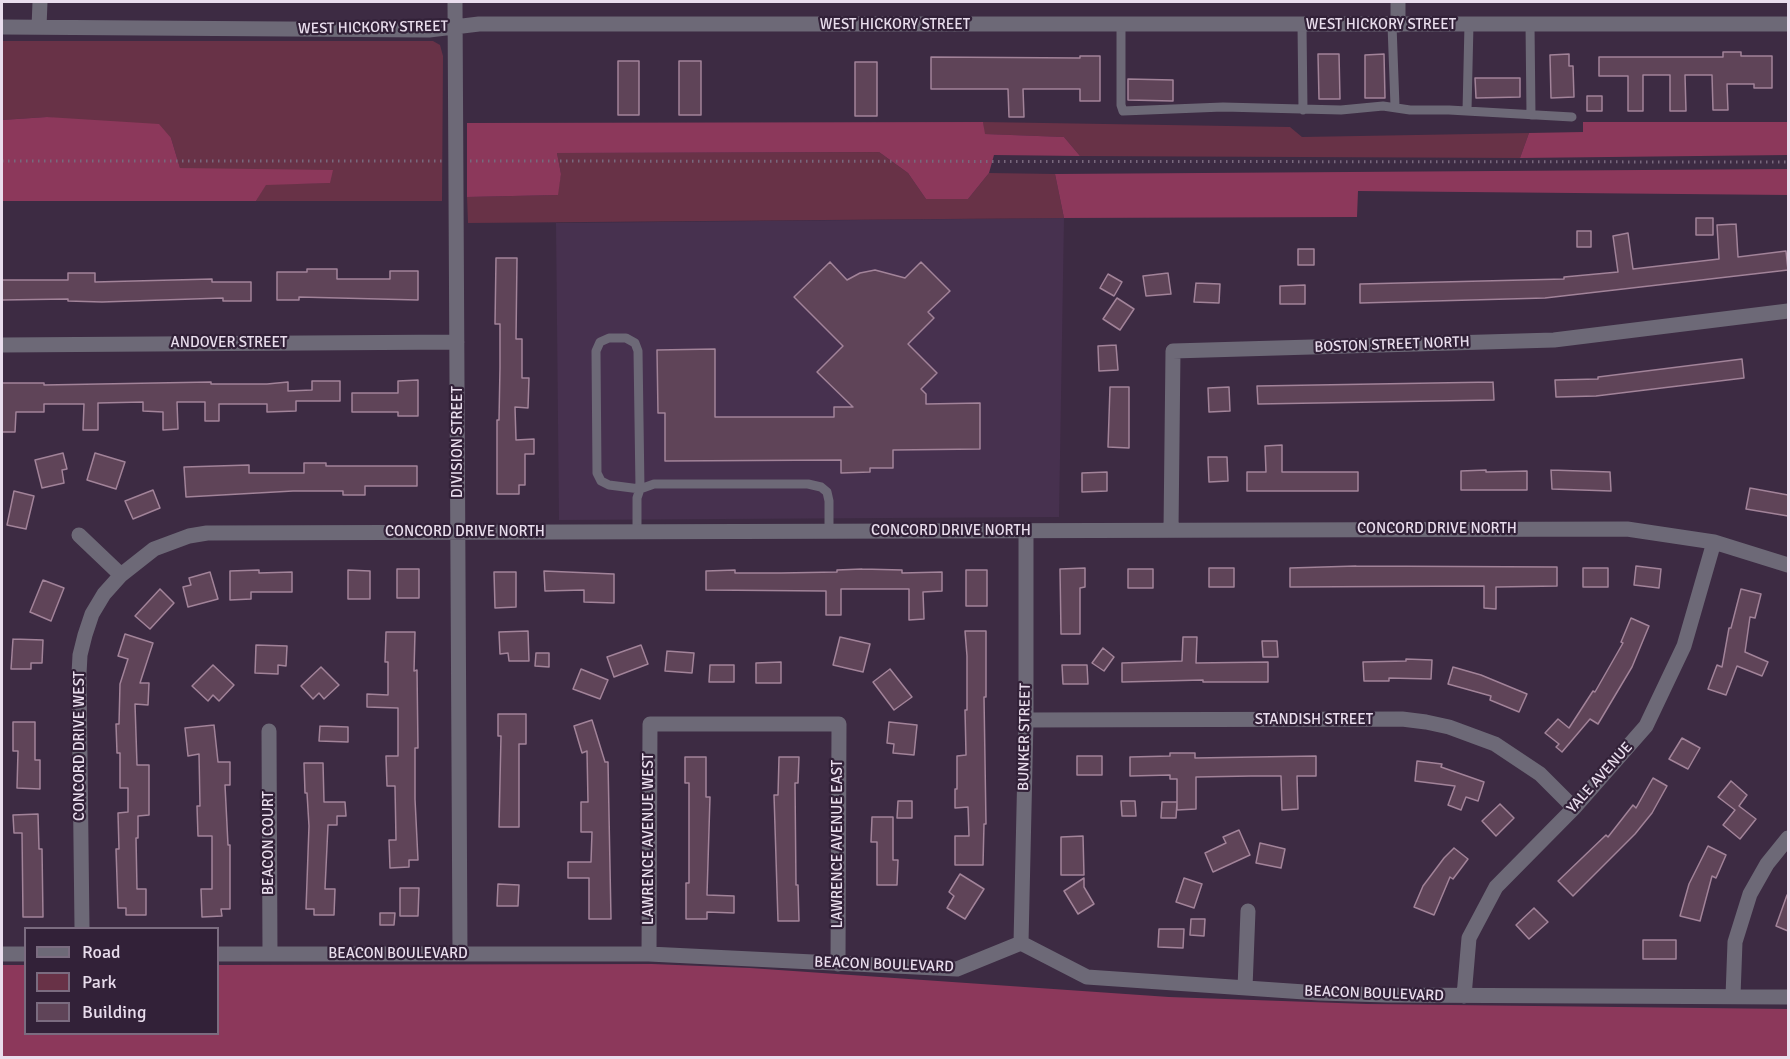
<!DOCTYPE html>
<html>
<head>
<meta charset="utf-8">
<style>
  body { margin:0 }
  #map { position:relative; width:1790px; height:1059px; overflow:hidden; background:#3d2b43; font-family:Signika,sans-serif }
  canvas { display:block }
  .frame { position:absolute; inset:0; border:3px solid #e9dded; pointer-events:none }
  .legend { position:absolute; left:24px; top:927px; width:195px; height:108px; box-sizing:border-box; background:#322138; border:2px solid #7b6c80; margin:0; padding:8px 10px; list-style:none; font-size:18px; color:#e9dded }
  .legend li { display:flex; align-items:center; gap:12px; height:30px }
  .legend b { width:30px; border:2px solid #7b6c80 }
</style>
</head>
<body>
<div id="map">
<canvas width="1790" height="1059"></canvas>
<div class="frame"></div>
<ul class="legend">
<li><b style="height:8px;background:#6d6977"></b>Road</li>
<li><b style="height:16px;background:#683247"></b>Park</li>
<li><b style="height:16px;background:#5f4458"></b>Building</li>
</ul>
</div>
<script>
const context = document.querySelector('canvas').getContext('2d');
context.lineJoin = 'round';
function fill(path, color) { context.fillStyle = color; context.fill(path, 'evenodd'); }
const shape = rows => new Path2D(rows.map(r => 'M' + r).join(''));
function stroke(path, color, width, dash) { context.strokeStyle = color; context.lineWidth = width; context.lineCap = dash ? 'butt' : 'round'; context.setLineDash(dash || []); context.stroke(path); }
function write(font, color, halo, rows, align = 'center') {
  context.font = font + ' Signika,sans-serif'; context.lineWidth = 4.5; context.setLineDash([]); context.textBaseline = 'middle'; context.strokeStyle = halo; context.fillStyle = color; for (const [text, x, y, turn = 0] of rows) {
    context.save(); context.translate(x, y); context.rotate((+turn || 0) * Math.PI / 180); context.textAlign = isNaN(turn) ? turn : align; if (halo) context.strokeText(text, 0, 0); context.fillText(text, 0, 0); context.restore();
  }
}
const built = shape([
  [1064,218,1059,517,559,520,556,223]
]);
const green = shape([
  [2,41,433,41,440,45,443,56,442,201,256,201,266,184,329,183,180,168,171,138,47,117,2,120],
  [983,122,1290,127,1302,137,1529,133,1520,158,1080,156,1064,137,984,134],
  [879,152,908,173,926,199,968,199,989,173,1055,174,1064,218,468,223,467,197,557,195,561,174,557,153]
]);
const forest = shape([
  [47,117,159,124,171,138,180,168,333,170,330,183,266,185,256,201,2,201,2,120],
  [983,122,985,134,1064,137,1080,156,994,155,989,173,968,199,926,199,908,173,879,152,557,153,561,174,558,195,467,197,467,123],
  [1583,122,1788,122,1788,155,1520,158,1529,133,1583,132],
  [1788,169,1788,195,1358,191,1357,217,1064,218,1055,174],
  [652,964,750,968,1169,997,1367,1004,1788,1009,1788,1057,2,1057,2,965,25,965,26,1034,218,1034,218,965]
]);
const building = shape([
  [1723,52,1741,52,1741,56,1772,56,1772,88,1754,88,1754,84,1727,84,1728,110,1713,110,1712,75,1685,75,1686,111,1670,111,1670,75,1643,75,1643,111,1628,111,1628,76,1599,76,1599,57,1723,57,1723,52],
  [1318,54,1339,54,1340,99,1319,99,1318,54],
  [1384,54,1385,98,1365,98,1365,55,1384,54],
  [1569,54,1569,66,1573,66,1574,97,1551,98,1550,55,1569,54],
  [1080,56,1100,56,1100,101,1080,101,1080,89,1023,89,1024,117,1009,117,1008,89,931,89,931,57,1080,58,1080,56],
  [618,61,639,61,639,115,618,115,618,61],
  [679,61,701,61,701,115,679,115,679,61],
  [855,62,877,62,877,116,855,116,855,62],
  [1475,78,1520,78,1520,97,1476,98,1475,78],
  [1128,79,1173,80,1173,101,1128,100,1128,79],
  [1587,96,1602,96,1602,111,1587,111,1587,96],
  [1696,218,1713,218,1713,235,1696,235,1696,218],
  [1736,224,1738,257,1786,251,1788,270,1545,298,1360,303,1360,284,1564,279,1564,277,1618,272,1613,236,1628,233,1633,269,1719,259,1717,225,1736,224],
  [1577,231,1591,231,1591,247,1577,247,1577,231],
  [1298,249,1314,249,1314,265,1298,265,1298,249],
  [496,258,517,258,516,339,522,339,522,378,529,378,528,408,515,407,516,440,534,439,534,454,525,454,525,485,519,485,519,494,497,494,497,420,499,420,500,367,500,324,495,324,496,258],
  [830,262,847,280,860,273,875,270,905,278,921,262,950,291,928,312,934,318,908,344,937,373,921,389,926,394,926,404,980,403,980,449,893,450,893,468,870,468,870,472,841,473,841,460,665,461,665,413,658,413,657,350,715,349,715,417,834,417,834,407,853,407,817,372,843,346,794,297,830,262],
  [307,269,337,269,337,279,390,279,390,271,418,271,418,300,299,297,299,300,277,300,277,272,307,272,307,269],
  [68,273,95,273,95,282,212,279,212,282,251,282,251,301,223,301,223,298,102,302,68,301,68,299,2,300,2,280,68,280,68,273],
  [1168,273,1171,294,1146,296,1143,276,1168,273],
  [1108,274,1122,282,1114,296,1100,288,1108,274],
  [1196,283,1220,284,1219,303,1194,302,1196,283],
  [1305,285,1305,304,1280,304,1280,286,1305,285],
  [1117,298,1134,309,1120,330,1103,319,1117,298],
  [1116,345,1118,370,1099,371,1098,346,1116,345],
  [1742,359,1744,378,1596,396,1556,397,1555,380,1598,379,1598,377,1742,359],
  [418,380,418,416,398,416,398,412,352,412,352,393,398,393,398,381,418,380],
  [312,381,340,381,340,401,296,401,296,411,267,412,267,404,219,404,219,421,205,421,205,402,177,402,178,429,163,430,163,412,143,411,143,402,98,403,98,430,83,430,84,404,44,404,44,412,16,412,15,432,2,432,2,383,44,383,44,385,211,382,211,384,267,384,288,382,288,391,312,390,312,381],
  [1493,382,1494,400,1258,404,1257,386,1493,382],
  [1110,387,1129,387,1129,448,1108,447,1110,387],
  [1229,387,1230,411,1209,412,1208,388,1229,387],
  [1282,445,1282,472,1358,472,1358,491,1247,491,1247,472,1266,472,1265,446,1282,445],
  [63,453,67,469,62,470,64,483,42,488,35,460,63,453],
  [95,453,125,462,116,489,87,480,95,453],
  [1208,457,1227,457,1228,481,1209,482,1208,457],
  [304,463,326,463,326,466,417,466,417,486,365,486,365,495,343,495,343,491,293,491,186,497,184,467,249,465,249,473,304,473,304,463],
  [1486,470,1486,472,1527,471,1527,490,1461,490,1461,471,1486,470],
  [1551,470,1610,472,1611,491,1552,489,1551,470],
  [1107,472,1107,491,1082,492,1082,473,1107,472],
  [1750,488,1788,495,1788,516,1746,509,1750,488],
  [153,490,160,508,133,519,125,501,153,490],
  [14,491,34,496,26,529,7,525,14,491],
  [1356,566,1557,567,1557,586,1496,587,1496,609,1484,608,1484,586,1290,587,1290,568,1356,566],
  [1636,566,1661,569,1659,588,1634,585,1636,566],
  [1085,568,1085,587,1080,588,1080,634,1061,634,1060,569,1085,568],
  [1209,568,1234,568,1234,587,1209,587,1209,568],
  [1583,568,1608,568,1608,587,1583,587,1583,568],
  [397,569,419,569,419,598,397,598,397,569],
  [862,569,902,570,902,573,942,572,942,591,923,592,924,619,909,620,909,589,841,589,841,615,826,615,826,591,706,590,706,571,735,570,735,573,781,573,837,572,837,570,862,569],
  [1128,569,1153,569,1153,588,1128,588,1128,569],
  [259,570,259,573,292,572,292,592,251,592,251,599,230,600,230,571,259,570],
  [348,570,370,571,370,599,348,599,348,570],
  [966,570,987,570,987,606,966,606,966,570],
  [544,571,614,574,614,603,584,602,584,590,545,591,544,571],
  [210,572,218,599,188,607,183,587,191,585,189,578,210,572],
  [494,572,516,572,516,607,495,608,494,572],
  [43,580,64,588,51,621,30,612,43,580],
  [160,589,174,603,150,629,135,616,160,589],
  [1741,589,1761,594,1755,618,1750,617,1745,652,1768,662,1762,676,1737,666,1726,695,1708,689,1717,665,1722,667,1729,628,1731,628,1741,589],
  [1631,618,1649,626,1632,667,1598,724,1590,719,1562,752,1556,747,1559,744,1545,733,1558,719,1569,728,1593,691,1595,692,1623,643,1621,642,1631,618],
  [528,631,529,661,509,661,508,653,500,654,499,632,528,631],
  [965,631,986,631,986,697,984,697,986,824,984,824,983,865,955,865,955,836,969,836,968,807,955,808,955,789,957,789,957,756,966,755,965,710,967,710,967,656,965,631],
  [386,632,415,632,414,671,417,670,418,748,415,748,415,799,418,860,409,860,409,867,390,868,389,840,396,840,395,786,387,786,386,756,398,756,398,708,367,707,367,694,388,695,388,662,385,662,386,632],
  [125,634,153,643,140,683,149,683,148,705,135,704,137,765,149,765,149,815,138,816,138,838,136,838,137,889,146,889,146,915,126,915,126,908,118,908,116,849,119,849,118,813,128,812,128,788,120,788,120,753,117,753,116,724,119,724,120,684,128,659,118,656,125,634],
  [840,637,870,644,863,672,833,665,840,637],
  [1183,637,1197,637,1196,663,1268,662,1268,682,1203,682,1203,680,1122,682,1122,663,1182,661,1183,637],
  [13,639,43,640,42,663,31,663,31,669,11,669,13,639],
  [1262,641,1277,641,1278,657,1263,657,1262,641],
  [256,645,287,646,286,666,278,665,278,674,255,673,256,645],
  [641,645,648,664,614,677,607,657,641,645],
  [1103,648,1114,657,1104,671,1092,663,1103,648],
  [667,651,694,653,692,673,665,671,667,651],
  [536,653,549,653,549,667,535,666,536,653],
  [1406,659,1432,660,1431,679,1389,678,1389,681,1364,681,1363,662,1406,661,1406,659],
  [781,662,781,683,756,683,756,663,781,662],
  [213,665,234,685,219,701,213,695,208,701,192,686,213,665],
  [710,665,734,665,734,682,709,682,710,665],
  [1062,665,1087,665,1088,684,1063,684,1062,665],
  [321,667,339,685,324,699,319,693,313,699,301,686,321,667],
  [1453,667,1481,675,1527,694,1519,712,1490,700,1491,696,1448,684,1453,667],
  [581,669,608,680,600,699,573,689,581,669],
  [890,669,912,697,894,710,873,682,890,669],
  [498,714,526,714,526,744,519,744,519,827,499,827,501,736,498,736,498,714],
  [592,720,605,762,608,762,611,919,589,919,589,878,568,878,568,862,591,862,592,832,581,832,581,802,588,802,587,751,582,753,574,726,592,720],
  [13,722,35,722,35,760,40,760,40,789,17,788,18,751,13,751,13,722],
  [889,722,917,725,914,755,893,753,894,744,887,743,889,722],
  [214,725,218,762,230,762,230,785,225,785,228,845,230,845,230,909,221,909,222,916,202,917,201,889,212,889,212,836,198,836,197,806,200,806,199,754,188,756,185,728,214,725],
  [320,726,348,727,348,742,319,741,320,726],
  [1682,738,1700,748,1688,769,1669,759,1682,738],
  [1170,753,1195,753,1195,758,1316,756,1316,776,1297,776,1298,809,1282,810,1281,776,1251,776,1196,777,1196,809,1177,810,1177,779,1170,779,1170,775,1130,776,1130,757,1170,756,1170,753],
  [1077,756,1102,756,1102,775,1077,775,1077,756],
  [685,757,706,757,706,797,710,797,707,895,734,896,734,913,707,912,707,919,686,919,686,883,689,883,689,783,685,783,685,757],
  [779,757,799,757,798,783,795,783,796,885,798,885,799,921,778,921,774,795,778,795,779,757],
  [1417,761,1442,764,1441,767,1484,782,1478,801,1466,797,1461,810,1448,805,1455,786,1415,781,1417,761],
  [304,763,323,763,324,802,345,802,346,816,337,816,337,825,328,825,325,889,335,889,334,915,314,915,314,909,306,909,309,826,307,793,305,793,304,763],
  [1653,778,1667,786,1652,813,1635,834,1573,896,1558,881,1606,835,1608,837,1633,805,1636,808,1653,778],
  [1731,781,1747,795,1739,806,1756,819,1740,839,1723,825,1735,810,1718,797,1731,781],
  [898,801,912,801,912,818,897,818,898,801],
  [1121,801,1135,801,1136,816,1122,816,1121,801],
  [1162,802,1177,802,1176,818,1161,818,1162,802],
  [1500,804,1514,818,1496,836,1482,821,1500,804],
  [38,814,39,849,42,849,43,917,23,917,22,833,14,833,13,815,38,814],
  [872,817,893,817,893,860,898,860,897,885,877,885,877,842,871,842,872,817],
  [1239,830,1250,855,1213,872,1205,853,1226,843,1223,837,1239,830],
  [1083,836,1084,875,1061,875,1061,837,1083,836],
  [1260,843,1285,849,1281,868,1256,863,1260,843],
  [1708,846,1726,855,1716,878,1712,876,1700,921,1680,916,1689,884,1708,846],
  [1454,848,1468,859,1453,879,1450,877,1434,915,1414,907,1423,886,1444,858,1454,848],
  [960,874,984,889,965,919,947,908,954,896,949,892,960,874],
  [1084,878,1084,887,1094,904,1078,914,1064,891,1084,878],
  [1184,878,1202,884,1194,908,1176,902,1184,878],
  [498,884,519,885,518,906,497,906,498,884],
  [400,888,419,888,418,916,400,916,400,888],
  [1787,895,1788,896,1788,931,1776,926,1787,895],
  [1534,908,1548,922,1529,939,1516,925,1534,908],
  [380,913,395,913,394,925,380,925,380,913],
  [1191,919,1205,919,1204,936,1190,935,1191,919],
  [1159,929,1184,929,1183,948,1158,947,1159,929],
  [1643,940,1676,940,1676,959,1643,959,1643,940]
]);
const path = shape([
  [2,161,443,161],
  [470,161,1788,162]
]);
const lane = shape([
  [1530,24,1531,115],
  [1121,25,1121,105,1123,111,1223,107,1341,110,1383,106,1410,110,1449,110,1572,117],
  [1302,25,1303,110],
  [1392,25,1395,106],
  [1467,111,1469,24],
  [637,531,637,498,640,489,638,351,635,343,626,338,609,338,600,342,596,351,597,473,601,481,609,485,640,489,654,484,808,484,821,487,827,492,829,501,829,531]
]);
const street = shape([
  [455,2,460,954],
  [1398,2,1398,25],
  [2,27,429,30,479,24,1788,24],
  [39,27,40,2],
  [2,345,457,342],
  [1171,530,1173,351,1554,340,1788,311],
  [79,535,121,575],
  [1026,720,1402,719,1426,722,1449,727,1495,744,1540,774,1574,808],
  [269,731,270,954],
  [82,928,79,674,80,655,85,635,92,614,104,594,121,575,154,549,189,536,207,533,1627,529,1714,542,1788,565],
  [1021,943,1026,720,1026,530],
  [2,954,26,954],
  [218,954,649,954,957,969,1021,943,1087,977,1319,993,1388,995,1788,997],
  [649,954,650,724,839,724,838,964],
  [1245,988,1248,911],
  [1464,996,1469,938,1496,887,1574,808,1646,726,1684,646,1714,542],
  [1733,996,1735,942,1750,894,1767,864,1788,838]
]);
const streetNames = [
  ["WEST HICKORY STREET",895,25],
  ["WEST HICKORY STREET",1381,25],
  ["WEST HICKORY STREET",373,28,-1],
  ["ANDOVER STREET",229,343],
  ["BOSTON STREET NORTH",1392,345,-2],
  ["DIVISION STREET",458,442,-90],
  ["CONCORD DRIVE NORTH",1437,529],
  ["CONCORD DRIVE NORTH",951,531],
  ["CONCORD DRIVE NORTH",465,532],
  ["STANDISH STREET",1314,720],
  ["BUNKER STREET",1025,737,-89],
  ["CONCORD DRIVE WEST",80,746,-90],
  ["YALE AVENUE",1600,778,-48],
  ["LAWRENCE AVENUE WEST",649,839,-90],
  ["BEACON COURT",269,843,-90],
  ["LAWRENCE AVENUE EAST",838,844,-90],
  ["BEACON BOULEVARD",398,954],
  ["BEACON BOULEVARD",884,965,2],
  ["BEACON BOULEVARD",1374,994,2]
];
fill(built, '#47314f');
fill(green, '#683247');
fill(forest, '#8c385b');
fill(building, '#5f4458');
stroke(building, '#a28399', 1.5);
stroke(path, '#78687d', 3, [1.5, 4.5]);
stroke(lane, '#6d6977', 9);
stroke(street, '#6d6977', 15);
write('15px', '#e9dded', '#322138', streetNames);
</script>
</body>
</html>
